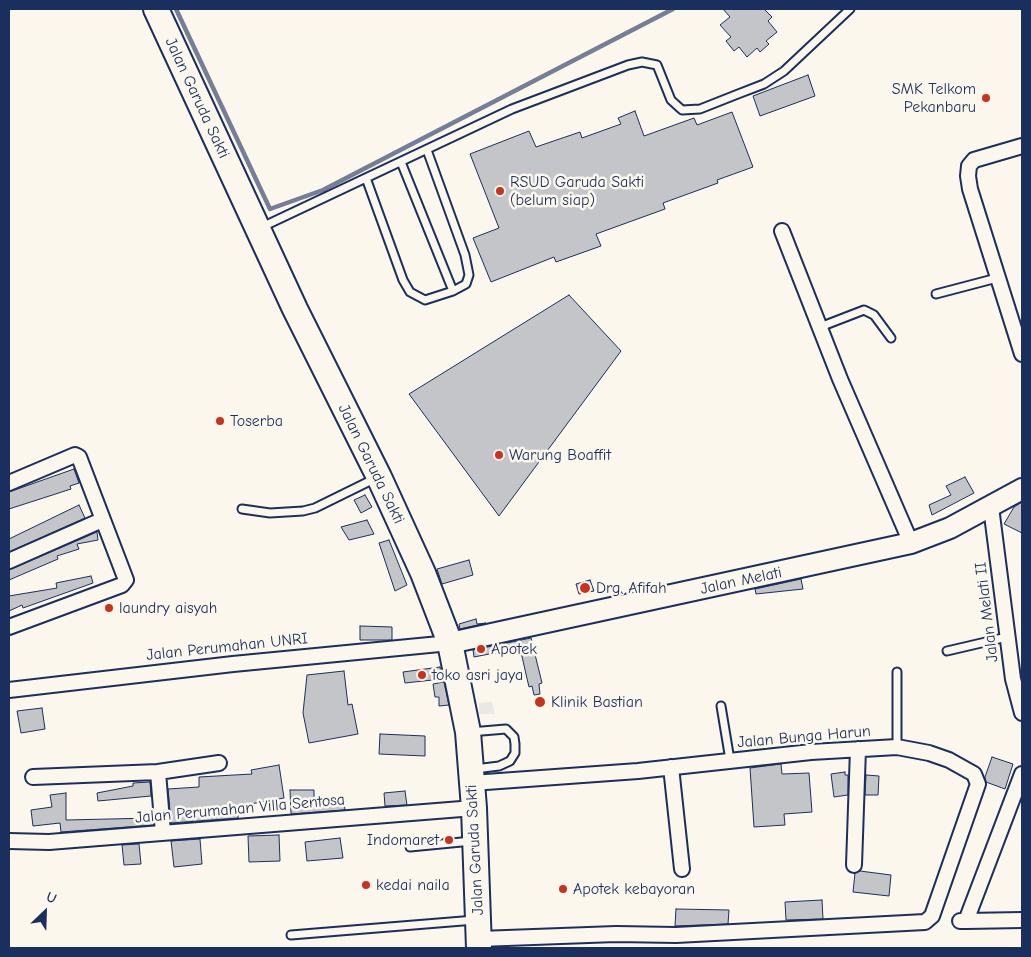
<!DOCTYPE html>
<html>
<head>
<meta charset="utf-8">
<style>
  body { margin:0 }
  #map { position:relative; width:1031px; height:957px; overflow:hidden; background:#fbf7ec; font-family:"Comic Neue",sans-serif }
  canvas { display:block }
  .frame { position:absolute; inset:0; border:10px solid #1b2f5e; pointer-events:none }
  .north { position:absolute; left:20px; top:887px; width:50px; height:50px; -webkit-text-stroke:4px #fbf7ec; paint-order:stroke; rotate:24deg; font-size:14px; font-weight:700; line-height:20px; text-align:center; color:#1b2f5e }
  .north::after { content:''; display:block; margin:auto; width:18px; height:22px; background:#1b2f5e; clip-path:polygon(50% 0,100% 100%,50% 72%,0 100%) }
</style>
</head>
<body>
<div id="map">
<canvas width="1031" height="957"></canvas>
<div class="frame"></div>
<div class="north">U</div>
</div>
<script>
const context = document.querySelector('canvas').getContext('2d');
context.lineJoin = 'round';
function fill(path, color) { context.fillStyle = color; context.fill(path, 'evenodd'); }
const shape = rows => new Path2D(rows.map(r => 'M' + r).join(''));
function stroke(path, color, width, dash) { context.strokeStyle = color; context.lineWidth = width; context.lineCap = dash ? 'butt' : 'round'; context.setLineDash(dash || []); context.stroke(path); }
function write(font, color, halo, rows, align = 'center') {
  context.font = font + ' "Comic Neue",sans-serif'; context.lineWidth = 5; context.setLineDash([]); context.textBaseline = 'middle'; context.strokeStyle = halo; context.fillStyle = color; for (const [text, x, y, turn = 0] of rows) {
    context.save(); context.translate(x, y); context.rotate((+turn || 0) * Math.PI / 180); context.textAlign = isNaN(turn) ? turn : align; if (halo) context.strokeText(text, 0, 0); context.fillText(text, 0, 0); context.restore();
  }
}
const built = shape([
  [492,702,495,714,479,714,479,703]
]);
const stream = shape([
  [176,9,270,209,323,190,673,9]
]);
const building = shape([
  [723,9,764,9,772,17,768,21,777,32,766,41,769,44,760,52,757,48,747,57,739,47,734,51,726,41,731,37,720,25,730,17,723,9],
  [808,75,815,96,760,116,753,96,808,75],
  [635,111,644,136,694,118,697,125,732,112,753,167,717,180,718,183,663,203,665,209,596,234,601,246,556,262,554,257,491,282,473,238,499,228,470,154,529,131,536,147,580,132,582,138,621,124,618,118,635,111],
  [569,295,621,351,499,516,409,394,569,295],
  [74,469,79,483,70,486,71,489,9,509,9,492,74,469],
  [965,477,974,493,932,515,929,505,951,495,946,486,965,477],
  [365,495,372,507,361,513,354,500,365,495],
  [1022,502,1022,533,1004,524,1014,507,1022,502],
  [79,505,85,518,9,552,9,539,79,505],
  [367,520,374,534,349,540,341,527,367,520],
  [97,532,98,540,77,544,79,549,57,556,58,559,9,580,9,570,97,532],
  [389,540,407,585,395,591,379,543,389,540],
  [469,560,473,575,442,584,437,569,469,560],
  [91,576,93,583,23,608,22,605,9,611,9,596,57,588,56,583,91,576],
  [801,579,803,589,756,594,755,589,801,579],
  [590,580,594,591,579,594,576,584,590,580],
  [476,619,477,624,486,623,460,629,459,624,476,619],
  [360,626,392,627,392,640,360,640,360,626],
  [531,638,542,683,539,684,540,694,534,695,532,686,529,687,520,648,474,657,473,650,531,638],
  [440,667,442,679,405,683,403,672,440,667],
  [344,671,348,705,352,704,358,734,309,743,303,713,307,675,344,671],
  [444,682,449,705,439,706,439,697,435,697,433,684,444,682],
  [42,708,45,729,21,733,17,711,42,708],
  [380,734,425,736,425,756,379,754,380,734],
  [992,757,1013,764,1005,789,986,782,985,777,992,757],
  [781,764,782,774,809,773,812,812,784,814,785,825,754,827,750,768,781,764],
  [279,765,284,798,239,806,238,818,171,823,168,789,199,787,199,777,252,774,251,770,279,765],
  [845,772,845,775,848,775,848,795,834,797,831,774,845,772],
  [866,775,879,776,878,795,865,795,866,775],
  [150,782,151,796,98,801,97,793,133,786,133,783,150,782],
  [290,790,314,790,314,807,344,802,345,810,291,814,290,790],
  [405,791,407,805,385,806,384,793,405,791],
  [66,793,66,820,153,818,154,825,61,832,60,823,33,826,31,810,52,807,50,795,66,793],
  [279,835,280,861,249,862,248,836,279,835],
  [340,838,343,858,307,861,305,842,340,838],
  [200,839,202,864,174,867,171,841,200,839],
  [139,844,141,864,124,865,122,845,139,844],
  [860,871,891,875,889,896,853,892,855,873,860,871],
  [822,900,823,919,786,920,785,902,822,900],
  [676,909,729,910,728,924,675,926,676,909]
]);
const service = shape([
  [401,162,453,291],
  [366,178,403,280,410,292,425,300,453,291,466,284,469,275,465,255,427,150],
  [262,227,512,109,628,65,642,62,657,65,671,100,682,110,700,109,738,94,764,84,784,71,850,9],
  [936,294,997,278],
  [820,327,864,310,874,315,891,338],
  [242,509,270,513,303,511,315,508,376,478],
  [947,651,1007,637],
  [721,706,730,760],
  [470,732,506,729,514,737,515,744,515,753,510,761,499,766,475,769],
  [897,747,897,672],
  [410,847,472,841],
  [291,935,475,920]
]);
const minor = shape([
  [1022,146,974,160,969,166,968,176,970,189,1022,354],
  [782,231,840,379,911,543],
  [9,483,75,455,79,457,126,580,122,585,9,627],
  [991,507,1013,679,1022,713],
  [9,561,102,520],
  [9,690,233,664,450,643],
  [671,767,682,869],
  [158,772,163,833],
  [33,777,158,772,219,763],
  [472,783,638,771,811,752,897,747,929,753,949,760,974,774,978,784,932,916,925,922,676,935,616,934,479,939],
  [9,841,49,842,474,808],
  [854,865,858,749],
  [960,921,966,921,1022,774],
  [966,921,1022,920]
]);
const secondary = shape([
  [450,643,911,543,950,528,1022,489]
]);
const trunk = shape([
  [156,9,295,309,379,477,423,573,450,643,468,732,474,808,479,948]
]);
const markers = [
  [986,98,5,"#c8321e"],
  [500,191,5,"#c8321e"],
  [220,421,5,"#c8321e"],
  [499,455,5,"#c8321e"],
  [585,588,6,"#c8321e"],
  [109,608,5,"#c8321e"],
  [481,649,5,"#c8321e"],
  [422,675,5,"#c8321e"],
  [540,702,6,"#c8321e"],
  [449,840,5,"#c8321e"],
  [366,885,5,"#c8321e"],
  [563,889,5,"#c8321e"]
];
const poiNames = [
  ["SMK Telkom",976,89,"right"],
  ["Pekanbaru",976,107,"right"],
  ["RSUD Garuda Sakti",510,182],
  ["(belum siap)",510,200],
  ["Toserba",230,421],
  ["Warung Boaffit",509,455],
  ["Drg. Afifah",596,588],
  ["laundry aisyah",119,608],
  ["Apotek",491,649],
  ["toko asri jaya",432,675],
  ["Klinik Bastian",551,702],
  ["Indomaret",439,840,"right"],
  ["kedai naila",376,885],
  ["Apotek kebayoran",573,889]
];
const streetNames = [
  ["Jalan Garuda Sakti",197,98,65],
  ["Jalan Garuda Sakti",371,464,64],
  ["Jalan Melati",741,581,-12],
  ["Jalan Melati II",987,612,-97],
  ["Jalan Perumahan UNRI",227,647,-6],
  ["Jalan Bunga Harun",804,737,-5],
  ["Jalan Perumahan Villa Sentosa",240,809,-5],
  ["Jalan Garuda Sakti",475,850,-93]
];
fill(built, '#eae8e2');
stroke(stream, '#747e96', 4.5);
fill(building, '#c3c5c9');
stroke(building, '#1b2f5e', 1);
stroke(service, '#1b2f5e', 11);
stroke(minor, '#1b2f5e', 18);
stroke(secondary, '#1b2f5e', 24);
stroke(trunk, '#1b2f5e', 28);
stroke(service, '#fbf7ec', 7);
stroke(minor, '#fbf7ec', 14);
stroke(secondary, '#fbf7ec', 20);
stroke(trunk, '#fbf7ec', 24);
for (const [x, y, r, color] of markers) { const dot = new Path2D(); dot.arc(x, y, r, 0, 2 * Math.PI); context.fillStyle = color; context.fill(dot); stroke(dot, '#fbf7ec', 2); }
write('16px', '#1b2f5e', '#fbf7ec', poiNames, 'left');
write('16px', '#1b2f5e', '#fbf7ec', streetNames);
</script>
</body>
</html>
